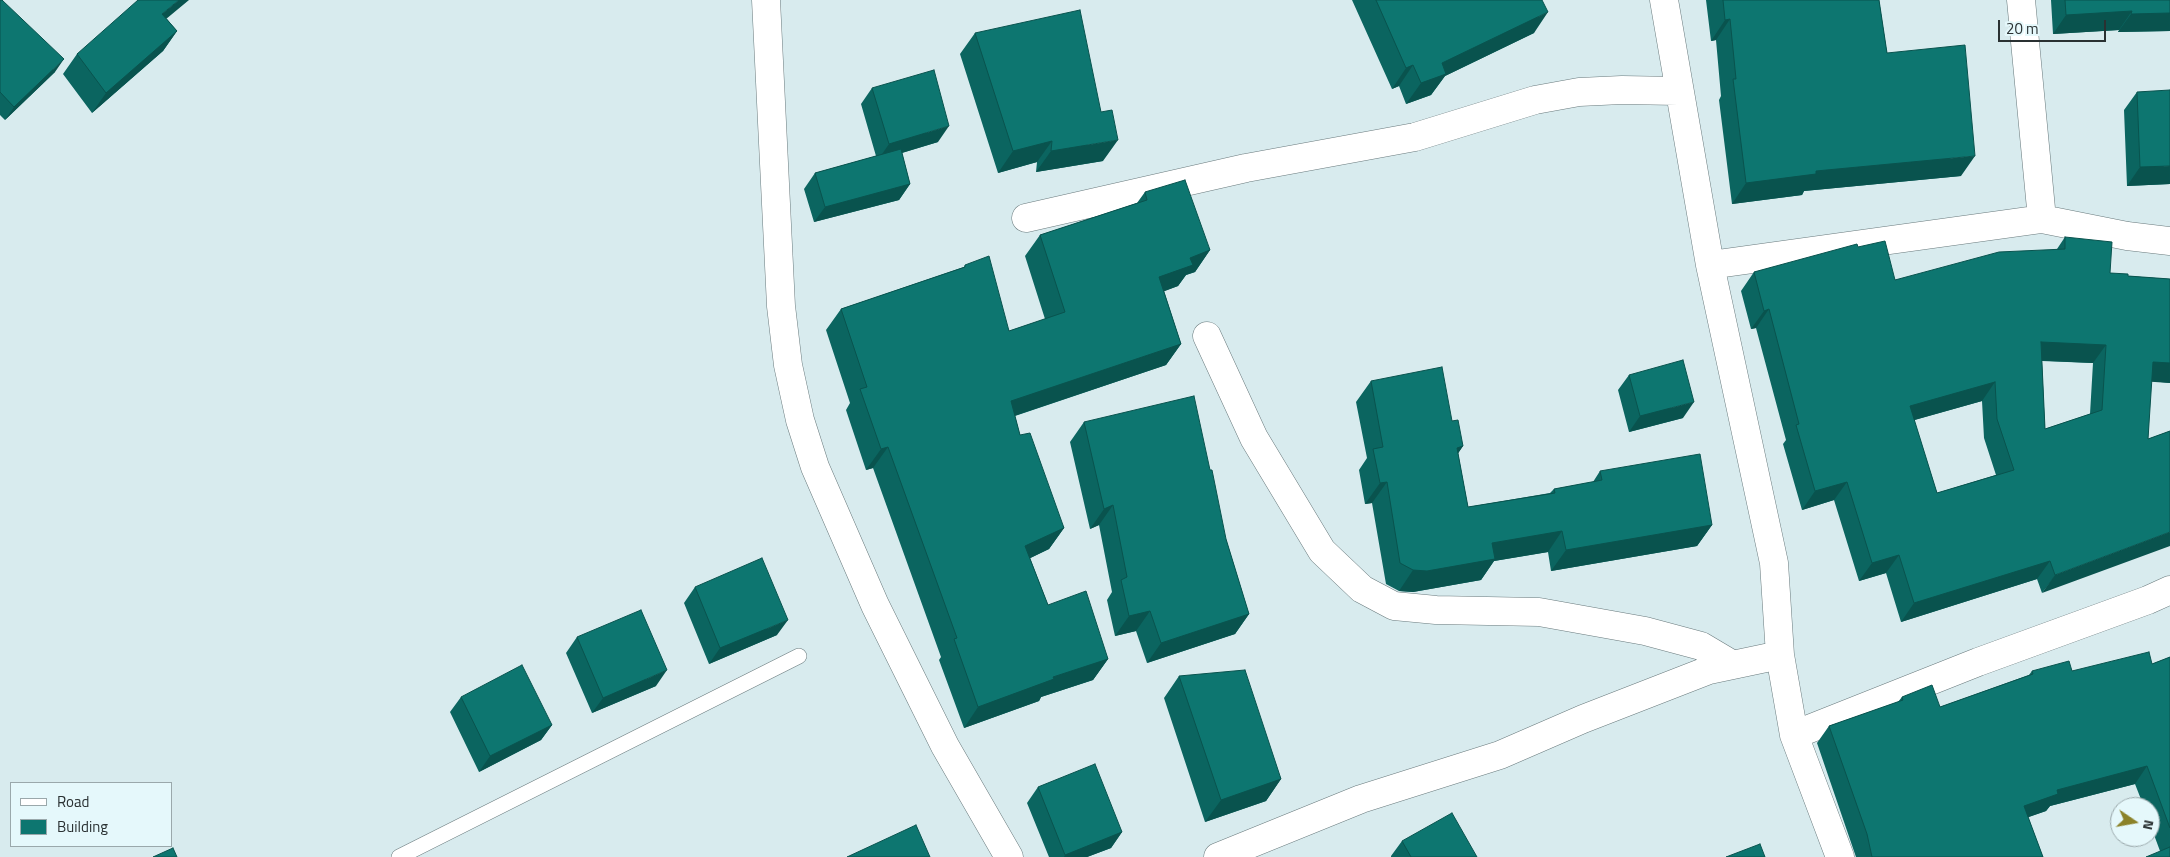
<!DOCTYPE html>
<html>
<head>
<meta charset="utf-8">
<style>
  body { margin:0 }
  #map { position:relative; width:2170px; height:857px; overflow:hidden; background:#d8ebee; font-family:"Titillium Web",sans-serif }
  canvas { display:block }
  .legend { position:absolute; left:10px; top:782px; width:162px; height:65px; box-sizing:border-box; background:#e5f8fb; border:1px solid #9aa8ab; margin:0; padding:6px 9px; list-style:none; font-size:15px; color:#2a3132 }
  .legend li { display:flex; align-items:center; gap:10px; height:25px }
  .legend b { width:25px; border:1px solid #9aa8ab }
  .north { position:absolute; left:2110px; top:797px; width:50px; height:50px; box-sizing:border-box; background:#e5f8fb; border:1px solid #9aa8ab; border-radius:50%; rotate:102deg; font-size:14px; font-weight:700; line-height:20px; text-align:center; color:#2a3132 }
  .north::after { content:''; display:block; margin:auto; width:18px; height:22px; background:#8b8229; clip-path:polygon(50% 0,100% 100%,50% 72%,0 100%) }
  .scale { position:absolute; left:1998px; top:20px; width:108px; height:22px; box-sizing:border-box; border:2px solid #2a3132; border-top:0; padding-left:6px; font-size:15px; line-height:18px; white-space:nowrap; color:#2a3132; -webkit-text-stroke:4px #e5f8fb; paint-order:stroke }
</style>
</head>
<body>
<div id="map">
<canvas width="2170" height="857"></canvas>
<ul class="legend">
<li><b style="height:6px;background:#fff"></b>Road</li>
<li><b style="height:14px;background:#0d7670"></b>Building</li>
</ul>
<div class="north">N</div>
<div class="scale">20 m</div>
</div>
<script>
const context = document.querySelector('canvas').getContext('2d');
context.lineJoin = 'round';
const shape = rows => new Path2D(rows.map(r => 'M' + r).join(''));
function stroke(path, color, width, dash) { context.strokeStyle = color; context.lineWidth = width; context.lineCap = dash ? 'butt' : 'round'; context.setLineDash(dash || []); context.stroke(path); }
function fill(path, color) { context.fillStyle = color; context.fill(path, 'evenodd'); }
const lane = shape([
  [399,857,799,656]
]);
const street = shape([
  [766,0,781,306,788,365,800,420,815,467,875,605,945,746,1009,857],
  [1664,0,1710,265,1774,563,1780,655,1794,735,1840,857],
  [2021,0,2042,219],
  [1026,218,1246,168,1415,137,1535,100,1579,92,1622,90,1678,91],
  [1710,265,2042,219,2127,236,2170,241],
  [1207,336,1254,438,1322,551,1362,589,1394,606,1436,610,1539,612,1645,631,1701,646,1733,665],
  [1794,735,1978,662,2148,600,2170,590],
  [1218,857,1361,799,1500,755,1583,719,1709,670,1780,655]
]);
const wall = shape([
  [0,0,55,72,5,120,0,115],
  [1352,0,1542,0,1534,33,1445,76,1431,95,1406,104,1399,86,1392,89],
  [1706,0,1879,0,1887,53,1961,176,1804,191,1802,195,1732,204,1719,100,1721,96,1716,40,1711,41],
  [2051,0,2170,0,2170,31,2118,32,2119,30,2053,34],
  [167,19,177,31,163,51,92,113,63,74,77,54],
  [975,33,1103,161,1036,172,1037,162,998,173,960,54],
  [872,88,938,142,902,153,910,184,899,200,814,222,804,189,815,173,876,156,861,104],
  [2137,92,2170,184,2127,186,2124,110],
  [1145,192,1210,250,1195,272,1186,275,1178,286,1164,291,1181,344,1166,365,1015,416,1020,435,1064,528,1049,549,1030,558,1048,605,1108,659,1093,680,1041,697,1039,701,964,728,939,660,941,657,873,468,866,470,846,410,850,403,826,330,841,309,964,267,965,265,1009,331,1045,319,1025,256,1040,235,1137,203],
  [2065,237,2110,273,2128,276,2170,279,2170,383,2151,381,2148,439,2170,431,2042,593,2037,579,1901,622,1886,573,1859,581,1834,500,1802,510,1783,444,1786,440,1756,328,1751,329,1741,291,1754,272,1858,247,1895,280,2057,249],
  [2042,361,2093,363,2090,414,2045,429],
  [1982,401,1984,438,1996,475,1937,493,1914,420],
  [1629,375,1683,418,1629,432,1618,390],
  [1371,381,1452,421,1463,446,1458,453,1468,507,1550,493,1554,489,1593,482,1600,471,1712,525,1697,546,1551,571,1548,552,1494,561,1481,580,1413,592,1399,591,1386,584,1372,503,1365,504,1359,470,1367,458,1356,402],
  [1084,422,1226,539,1249,614,1235,634,1147,663,1136,631,1115,636,1107,600,1112,592,1099,525,1090,529,1070,442],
  [695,587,777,635,709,664,684,603],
  [577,637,656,686,592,713,566,653],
  [2170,657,2170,857,2160,851,2150,824,2150,807,2144,807,2135,784,2050,806,2046,811,2028,817,2043,857,1856,857,1817,743,1829,726,1898,702,1902,697,1940,707,2029,675,2032,671,2072,671,2152,664],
  [1179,676,1281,779,1266,801,1205,822,1164,698],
  [461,697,552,725,541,740,479,772,450,712],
  [1038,787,1122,832,1111,848,1087,857,1049,857,1027,803],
  [1402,841,1477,857,1391,857,1391,856]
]);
const shadedWall = shape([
  [179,0,189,0,148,34,162,14],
  [2132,11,2119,30,2053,34,2066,15],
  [1548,12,1534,33,1445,76,1431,95,1406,104,1421,83,1442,63],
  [2170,13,2170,31,2118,32,2131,14],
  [1730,19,1716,40,1711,41,1725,20],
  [177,31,163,51,92,113,106,93],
  [64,59,55,72,5,120,14,107],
  [1413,65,1399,86,1392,89,1406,68],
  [949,126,938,142,878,160,889,144],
  [1118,140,1103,161,1036,172,1051,151],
  [1052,141,1037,162,998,173,1013,151],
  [1975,156,1961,176,1804,191,1802,195,1732,204,1746,183,1816,171],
  [2170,166,2170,184,2127,186,2140,167],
  [910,184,899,200,814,222,825,207],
  [1210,250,1195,272,1186,275,1178,286,1144,299,1159,277,1190,258],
  [1769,309,1756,328,1751,329,1764,311],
  [2041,342,2106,345,2093,363,2028,360],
  [1181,344,1166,365,996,422,1011,401],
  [2153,362,2170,363,2170,383,2140,381],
  [1995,382,1982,401,1897,425,1910,406],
  [1694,402,1683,418,1629,432,1640,416],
  [1463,446,1449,467,1457,448],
  [888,447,873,468,866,470,881,449],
  [1387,482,1372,503,1365,504,1380,483],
  [1847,482,1834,500,1802,510,1815,491],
  [1113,505,1099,525,1090,529,1104,509],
  [1712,525,1697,546,1551,571,1566,550],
  [1064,528,1049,549,1010,568,1025,546],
  [1562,531,1548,552,1494,561,1481,580,1413,592,1399,591,1413,570,1492,543],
  [2170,532,2170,546,2042,593,2055,575],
  [1899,555,1886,573,1859,581,1872,563],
  [2050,561,2037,579,1901,622,1914,603],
  [1150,611,1136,631,1115,636,1129,616],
  [1249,614,1235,634,1147,663,1161,643],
  [788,620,777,635,709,664,720,648],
  [1108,659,1093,680,1041,697,1039,701,964,728,978,707,1053,677],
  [667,670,656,686,592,713,603,698],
  [552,725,541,740,479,772,490,756],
  [2147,766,2135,784,2050,806,2046,811,2012,823,2024,806,2057,790],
  [1281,779,1266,801,1205,822,1221,800],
  [1122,832,1111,848,1087,857,1064,857,1065,855]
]);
const building = shape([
  [0,0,2,0,64,59,14,107,0,92,0,0],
  [138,0,179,0,162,14,177,31,106,93,77,54,138,0],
  [1376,0,1542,0,1548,12,1442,63,1446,74,1421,83,1413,65,1406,68,1376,0],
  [1723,0,1879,0,1887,53,1965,45,1975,156,1816,171,1816,174,1746,183,1733,79,1736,79,1730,19,1725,20,1723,0],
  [2065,0,2170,0,2170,13,2131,14,2132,11,2066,15,2065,0],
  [1080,10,1101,112,1112,110,1118,140,1051,151,1052,141,1013,151,975,33,1080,10],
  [934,70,949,126,889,144,872,88,934,70],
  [2170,90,2170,166,2140,167,2137,92,2170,90],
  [901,149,910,184,825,207,815,173,901,149],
  [1185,180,1210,250,1190,258,1193,265,1159,277,1181,344,1011,401,1020,435,1030,433,1064,528,1025,546,1048,605,1086,591,1108,659,1053,677,1054,679,978,707,954,639,957,638,888,447,881,449,860,389,867,387,841,309,965,267,965,265,989,256,1009,331,1065,312,1040,235,1147,200,1145,192,1185,180],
  [2065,237,2112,242,2110,273,2128,274,2128,276,2170,279,2170,363,2153,362,2148,439,2170,431,2170,532,2055,575,2050,561,1914,603,1899,555,1872,563,1847,482,1815,491,1796,425,1799,424,1769,309,1764,311,1754,272,1857,244,1858,247,1885,241,1895,280,1999,252,2065,249,2065,237],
  [2041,342,2106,345,2102,410,2045,429,2041,342],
  [1995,382,1997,419,2014,470,1937,493,1910,406,1995,382],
  [1683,360,1694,402,1640,416,1629,375,1683,360],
  [1442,367,1452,421,1458,420,1463,446,1457,448,1468,507,1555,493,1554,489,1602,480,1600,471,1700,454,1712,525,1566,550,1562,531,1492,543,1495,559,1427,571,1413,570,1400,563,1387,482,1380,483,1373,449,1383,447,1371,381,1442,367],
  [1194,396,1210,470,1212,470,1226,539,1249,614,1161,643,1150,611,1129,616,1121,580,1127,577,1113,505,1104,509,1084,422,1194,396],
  [762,558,788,620,720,648,695,587,762,558],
  [641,610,667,670,603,698,577,637,641,610],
  [2149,652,2152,664,2170,657,2170,828,2147,766,2057,790,2058,794,2024,806,2043,857,1872,857,1867,834,1829,726,1903,700,1902,697,1932,685,1940,707,2033,674,2032,671,2069,661,2072,671,2149,652],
  [522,665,552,725,490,756,461,697,522,665],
  [1245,670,1281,779,1221,800,1179,676,1245,670],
  [1095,764,1122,832,1065,855,1038,787,1095,764],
  [1452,813,1477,857,1411,857,1402,841,1452,813],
  [916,825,930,857,847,857,916,825],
  [1760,844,1765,857,1726,857,1760,844],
  [2170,847,2170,857,2146,857,2170,847],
  [173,848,177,857,153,857,173,848]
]);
stroke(lane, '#697a7d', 16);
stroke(street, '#697a7d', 29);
stroke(lane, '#fff', 15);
stroke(street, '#fff', 28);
fill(wall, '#0b6560');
fill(shadedWall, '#09534e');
fill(building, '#0d7670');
stroke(building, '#09534e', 1);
</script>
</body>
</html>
